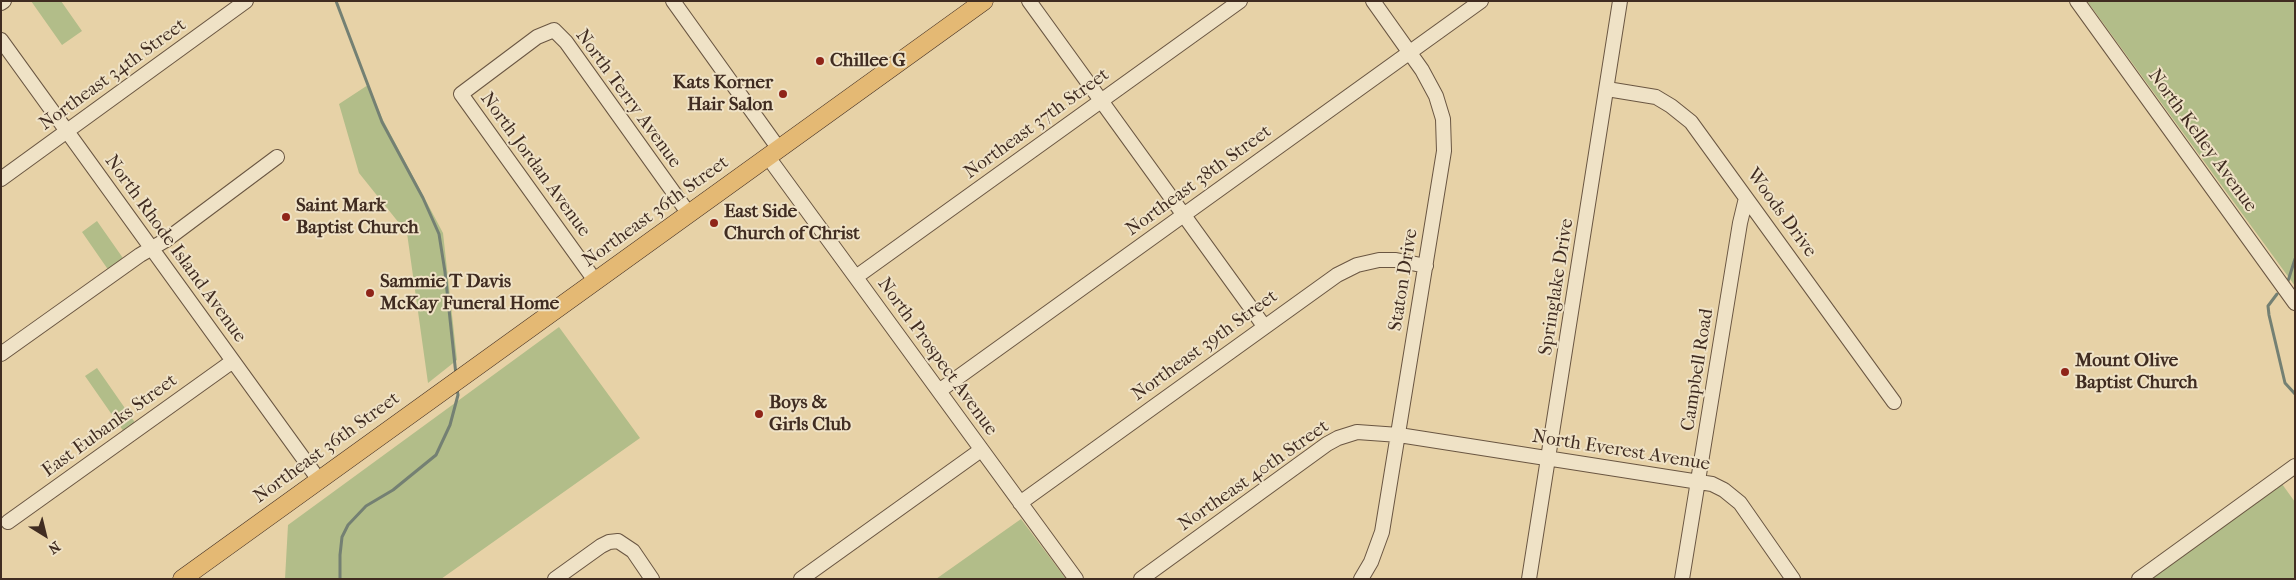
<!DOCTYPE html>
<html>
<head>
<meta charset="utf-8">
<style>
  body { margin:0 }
  #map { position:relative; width:2296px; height:580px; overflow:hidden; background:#e7d2a7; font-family:"IM FELL French Canon",serif }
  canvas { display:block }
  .frame { position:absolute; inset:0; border:2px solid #402c21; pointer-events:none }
  .north { position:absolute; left:20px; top:510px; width:50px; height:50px; -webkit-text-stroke:4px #efe2c6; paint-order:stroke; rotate:144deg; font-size:14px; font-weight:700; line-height:20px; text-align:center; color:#402c21 }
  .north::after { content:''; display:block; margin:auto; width:18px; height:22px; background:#402c21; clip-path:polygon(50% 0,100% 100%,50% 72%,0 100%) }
</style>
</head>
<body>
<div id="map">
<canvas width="2296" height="580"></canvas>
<div class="frame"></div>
<div class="north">N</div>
</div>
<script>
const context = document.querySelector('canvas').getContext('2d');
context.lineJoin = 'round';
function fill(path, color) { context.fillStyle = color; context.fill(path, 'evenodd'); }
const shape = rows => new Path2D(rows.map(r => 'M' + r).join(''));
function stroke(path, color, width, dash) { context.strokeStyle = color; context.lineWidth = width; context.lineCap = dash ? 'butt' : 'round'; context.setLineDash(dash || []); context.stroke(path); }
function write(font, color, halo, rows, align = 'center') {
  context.font = font + ' "IM FELL French Canon",serif'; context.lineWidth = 4; context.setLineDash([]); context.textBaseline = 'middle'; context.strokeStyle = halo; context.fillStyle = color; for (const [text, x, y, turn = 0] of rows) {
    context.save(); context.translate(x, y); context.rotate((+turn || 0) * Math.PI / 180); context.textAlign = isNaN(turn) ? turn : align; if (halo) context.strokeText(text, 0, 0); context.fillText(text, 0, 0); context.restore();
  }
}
const green = shape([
  [31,1,61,1,82,31,62,45],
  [2087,1,2295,1,2295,286],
  [368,85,383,120,443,233,457,360,428,383,407,233,359,173,339,104],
  [97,221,125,261,109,271,82,232],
  [559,327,640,438,441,579,285,579,288,525],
  [97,368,136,424,124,432,85,376],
  [2282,484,2295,502,2295,579,2151,579],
  [1021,519,1066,579,936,579]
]);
const stream = shape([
  [336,1,382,122,423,198,439,234,445,272,456,375],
  [2288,281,2295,259],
  [2277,294,2268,306,2269,315,2285,383,2295,394],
  [340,579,340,555,342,537,348,525,366,506,393,490,436,455,450,425,458,395,457,389]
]);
const minor = shape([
  [673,1,779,149],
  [1029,1,1264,326],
  [2077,1,2295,303],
  [1,3,4,1],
  [1,40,319,480],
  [1607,89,1656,97,1671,106,1691,122,1894,402],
  [768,157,1076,579],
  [1,179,246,1],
  [856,277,1240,1],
  [596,282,461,94,537,37,554,30,566,42,689,214],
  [1,354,140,255,166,240,277,157],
  [939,391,1481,1],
  [1020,503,1337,275,1357,265,1379,260,1396,260,1426,266],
  [8,522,233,361],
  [555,579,601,546,609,542,618,541,633,551,652,579],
  [801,579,981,450],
  [1141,579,1327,444,1338,438,1357,432,1399,435,1712,484,1724,490,1740,503,1793,579],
  [1361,579,1371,562,1382,532,1444,151,1443,119,1436,96,1422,70,1373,1],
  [1529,579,1620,1],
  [1682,579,1740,223,1746,198],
  [2139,579,2295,466]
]);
const major = shape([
  [182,579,984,1]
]);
const markers = [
  [820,61,5,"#8f2418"],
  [783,94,5,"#8f2418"],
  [286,217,5,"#8f2418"],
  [714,223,5,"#8f2418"],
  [370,293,5,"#8f2418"],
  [2065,372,5,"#8f2418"],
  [759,414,5,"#8f2418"]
];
const poiNames = [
  ["Chillee G",830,61],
  ["Kats Korner",773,83,"right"],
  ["Hair Salon",773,105,"right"],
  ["Saint Mark",296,206],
  ["Baptist Church",296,228],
  ["East Side",724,212],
  ["Church of Christ",724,234],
  ["Sammie T Davis",380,282],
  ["McKay Funeral Home",380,304],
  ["Mount Olive",2075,361],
  ["Baptist Church",2075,383],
  ["Boys &",769,403],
  ["Girls Club",769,425]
];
const streetNames = [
  ["Northeast 34th Street",113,75,-36],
  ["North Terry Avenue",628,99,54],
  ["Northeast 37th Street",1037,124,-36],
  ["North Kelley Avenue",2202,141,54],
  ["North Jordan Avenue",535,165,54],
  ["Northeast 38th Street",1199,181,-36],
  ["Northeast 36th Street",656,212,-36],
  ["Woods Drive",1781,213,54],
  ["North Rhode Island Avenue",175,249,54],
  ["Staton Drive",1404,280,-81],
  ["Springlake Drive",1557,287,-81],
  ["Northeast 39th Street",1205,346,-36],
  ["North Prospect Avenue",937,357,54],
  ["Campbell Road",1698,370,-81],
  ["East Eubanks Street",110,426,-36],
  ["Northeast 36th Street",327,448,-36],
  ["North Everest Avenue",1621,451,9],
  ["Northeast 40th Street",1254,476,-35]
];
fill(green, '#b2bd89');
stroke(stream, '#748073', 3);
stroke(minor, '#6a5642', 16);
stroke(major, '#402c21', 19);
stroke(minor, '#efe2c6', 14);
stroke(major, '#e4b974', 18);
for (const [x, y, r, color] of markers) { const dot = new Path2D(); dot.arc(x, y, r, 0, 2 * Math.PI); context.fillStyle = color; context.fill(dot); stroke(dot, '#efe2c6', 2); }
write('bold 19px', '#402c21', '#efe2c6', poiNames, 'left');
write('19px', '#402c21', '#efe2c6', streetNames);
</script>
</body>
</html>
